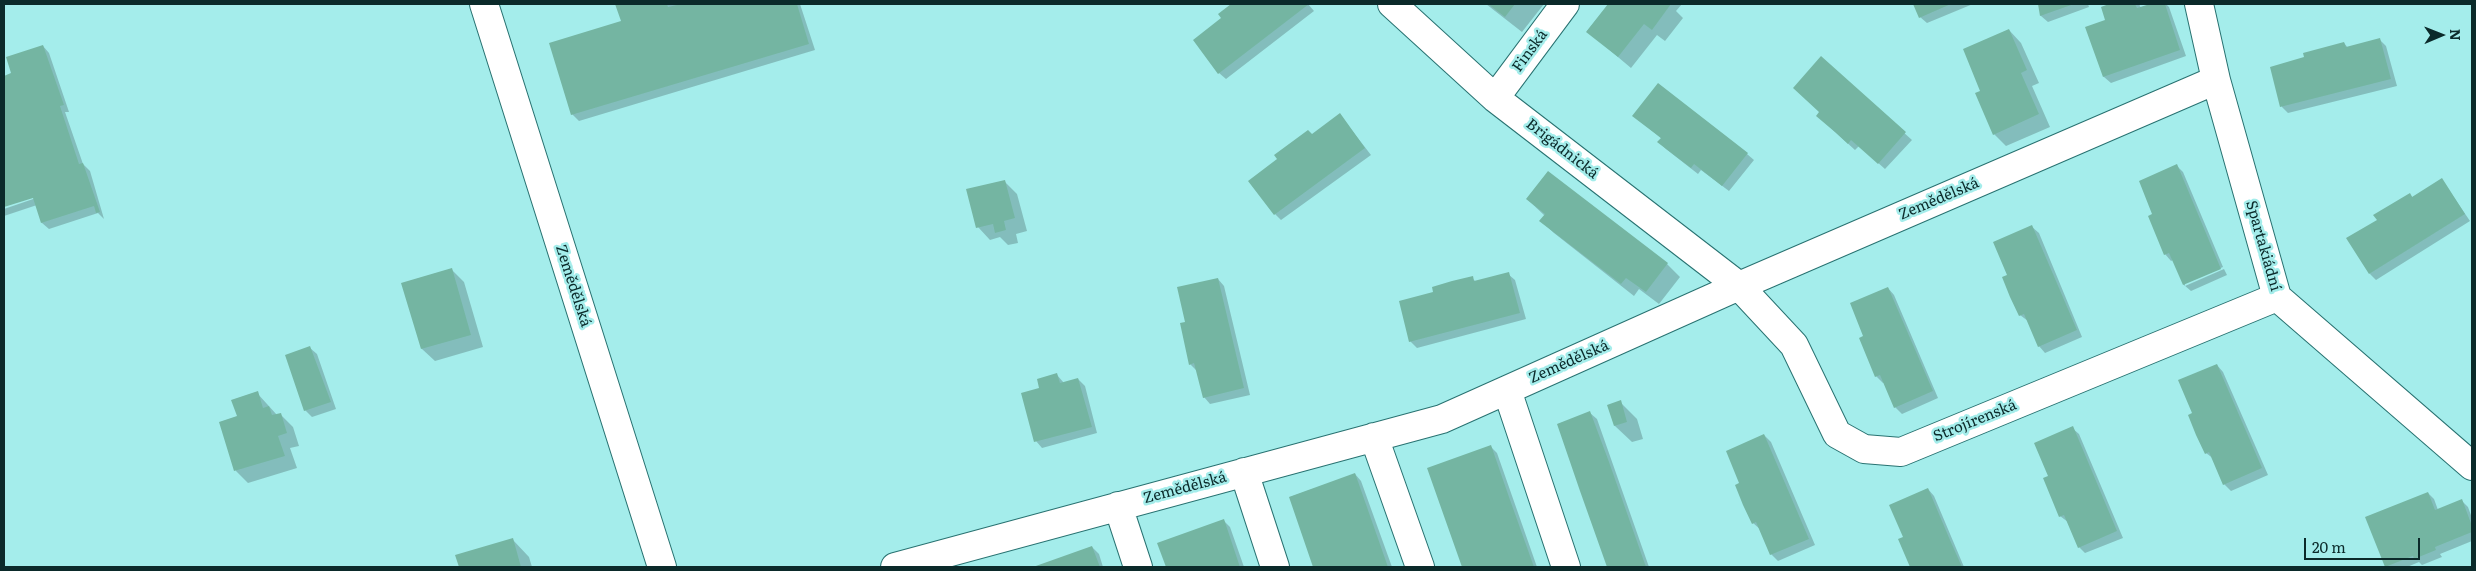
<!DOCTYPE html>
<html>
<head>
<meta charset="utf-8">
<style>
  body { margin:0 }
  #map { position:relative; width:2476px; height:571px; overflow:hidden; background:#a4edeb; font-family:Literata,serif }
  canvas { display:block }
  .frame { position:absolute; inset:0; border:5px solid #0b2a2a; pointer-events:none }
  .north { position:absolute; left:2416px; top:10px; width:50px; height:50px; -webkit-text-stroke:4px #a4edeb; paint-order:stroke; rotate:89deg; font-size:14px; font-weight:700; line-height:20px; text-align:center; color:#0b2a2a }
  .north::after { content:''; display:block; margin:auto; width:18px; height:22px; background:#0b2a2a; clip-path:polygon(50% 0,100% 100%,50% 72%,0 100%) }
  .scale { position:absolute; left:2304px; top:538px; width:116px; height:22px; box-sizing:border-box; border:2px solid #0b2a2a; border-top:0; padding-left:6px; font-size:15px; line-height:18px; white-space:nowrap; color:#0b2a2a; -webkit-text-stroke:4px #a4edeb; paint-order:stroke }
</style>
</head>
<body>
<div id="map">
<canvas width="2476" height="571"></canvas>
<div class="frame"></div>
<div class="north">N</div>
<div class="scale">20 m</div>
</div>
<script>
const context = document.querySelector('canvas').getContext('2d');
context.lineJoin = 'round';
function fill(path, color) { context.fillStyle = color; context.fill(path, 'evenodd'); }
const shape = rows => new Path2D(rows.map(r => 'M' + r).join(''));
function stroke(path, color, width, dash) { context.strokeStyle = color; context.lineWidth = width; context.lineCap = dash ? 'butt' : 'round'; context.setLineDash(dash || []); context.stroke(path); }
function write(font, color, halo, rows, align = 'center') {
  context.font = font + ' Literata,serif'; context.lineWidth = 5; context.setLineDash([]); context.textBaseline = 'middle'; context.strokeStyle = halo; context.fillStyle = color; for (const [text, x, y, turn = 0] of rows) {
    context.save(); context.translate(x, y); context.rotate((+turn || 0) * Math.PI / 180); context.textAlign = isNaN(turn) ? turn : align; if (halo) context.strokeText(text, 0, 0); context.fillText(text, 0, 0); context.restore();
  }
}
const shadow = shape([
  [617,4,800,4,815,50,579,121,572,114,622,21],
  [1233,4,1308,4,1314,11,1226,79,1219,73,1223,18,1220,14],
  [1486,4,1544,4,1522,32],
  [1609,4,1682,4,1676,11,1683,18,1665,41,1657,35,1631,68,1587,31],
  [1914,4,1973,4,1927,23,1920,17],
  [2039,4,2088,4,2089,7,2048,22,2041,16],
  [2113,4,2139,4,2141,8,2154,4,2166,4,2169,7,2186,56,2111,83,2104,77,2087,28,2107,20,2102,7],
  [2009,30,2021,43,2039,83,2032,86,2050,127,2006,146,1994,134,1982,91],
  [2380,40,2386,46,2397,86,2288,113,2282,107,2272,68,2306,58,2344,43,2348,48],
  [43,46,49,53,69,112,65,112,83,164,90,171,104,219,98,213,49,229,42,223,37,205,4,216,4,209,39,197,39,195,4,206,4,77,13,74],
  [1821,58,1912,140,1885,169,1859,146,1855,150,1824,122],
  [1340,115,1371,155,1281,220,1275,214,1312,135],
  [1634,116,1747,154,1754,160,1729,191,1701,170,1698,174,1666,149,1659,142,1662,139],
  [2177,166,2183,172,2223,267,2185,283,2185,286,2224,269,2227,275,2191,291,2184,285,2173,260,2171,261,2165,254,2154,214],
  [1548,172,1667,264,1680,277,1659,304,1639,289,1634,296,1554,233,1541,221,1545,216,1527,199],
  [2442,180,2470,221,2376,280,2370,274,2378,220,2410,194,2413,198],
  [1004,181,1017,194,1027,231,1016,234,1018,243,1008,245,1000,237,990,240,978,227],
  [2032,227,2039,233,2082,337,2045,353,2039,346,2028,321,2020,315,2008,276],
  [451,269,464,282,483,347,435,361,422,349,403,283],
  [1508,274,1515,280,1526,319,1417,348,1410,341,1472,278,1476,282],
  [1218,279,1224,286,1250,395,1210,404,1204,397,1197,371,1190,364],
  [1888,288,1894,295,1938,398,1902,414,1895,407,1885,382,1883,383,1876,376,1865,337],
  [310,348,317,354,336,409,312,417,305,410],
  [2217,365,2223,372,2268,475,2231,491,2224,484,2214,459,2206,453,2194,414],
  [1057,375,1064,383,1078,379,1085,386,1097,433,1042,448,1036,441,1041,389],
  [257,393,277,415,280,414,293,427,299,446,290,448,297,468,248,483,236,471,220,423,238,417],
  [1620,402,1637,419,1643,439,1632,442,1615,426,1609,406],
  [1590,413,1597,419,1649,567,1608,567,1558,424],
  [2072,428,2079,434,2123,538,2085,553,2079,547,2068,522,2060,516,2049,476],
  [1764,435,1771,442,1815,545,1778,561,1771,554,1761,530,1753,523,1741,484],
  [1491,447,1497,453,1537,567,1463,567,1429,468],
  [1355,474,1361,481,1392,567,1315,567,1290,497],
  [1928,489,1934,496,1964,567,1911,567,1899,540,1905,538],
  [2428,493,2434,499,2438,510,2462,501,2468,507,2472,518,2472,541,2440,554,2442,557,2422,565,2419,562,2407,567,2386,567],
  [1224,521,1230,527,1244,567,1167,567,1159,544],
  [513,540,529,557,532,567,460,567,457,556],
  [1092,547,1099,554,1103,567,1036,567]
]);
const building = shape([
  [615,4,667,4,668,7,681,4,797,4,809,44,571,115,549,43,621,21],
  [1231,4,1309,4,1218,74,1193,40,1221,18,1218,14],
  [1488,4,1515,4,1505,17],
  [1608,4,1671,4,1652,30,1644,24,1618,57,1586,32],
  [1913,4,1951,4,1919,18],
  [2038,4,2074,4,2040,16],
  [2109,4,2135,4,2137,8,2150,4,2165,4,2180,50,2103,77,2085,27,2105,20,2101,7],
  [2009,29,2027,70,2021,73,2039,114,1993,135,1975,93,1980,91,1963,49],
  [2380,38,2391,79,2280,107,2270,67,2304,57,2303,53,2344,42,2346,47],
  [43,45,64,105,60,106,79,164,83,163,100,212,96,213,94,206,41,223,33,198,4,207,4,76,11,73,6,57],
  [1821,56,1906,132,1878,164,1851,140,1848,144,1835,132,1816,116,1819,112,1793,88],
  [1658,83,1748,153,1722,186,1694,164,1691,168,1657,142,1661,138,1632,116],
  [1340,113,1365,148,1274,215,1248,181,1277,159,1274,155,1308,130,1312,134],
  [2177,164,2221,269,2183,285,2169,253,2164,255,2148,216,2152,214,2139,181],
  [1548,171,1668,263,1646,292,1626,278,1621,284,1539,221,1545,214,1526,199],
  [2442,178,2465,214,2369,274,2346,238,2377,220,2373,215,2410,193,2412,197],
  [1005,180,1015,218,1004,221,1006,230,995,233,993,224,976,228,966,189],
  [2032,225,2077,330,2038,347,2024,314,2019,316,2010,297,2002,277,2007,275,1993,242],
  [452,268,471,335,421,349,401,283],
  [1509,272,1520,313,1409,342,1399,301,1433,292,1432,287,1452,281,1473,276,1474,281],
  [1218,278,1244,388,1203,398,1194,363,1189,365,1180,323,1185,322,1177,287],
  [1888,287,1933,391,1894,408,1880,375,1875,377,1859,338,1863,336,1850,303],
  [310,346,331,402,304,411,285,355],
  [2217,364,2262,468,2223,485,2209,452,2205,454,2196,435,2188,415,2192,413,2178,380],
  [1057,373,1060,383,1078,378,1092,427,1034,442,1021,393,1039,388,1037,379],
  [258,391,263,408,269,406,272,415,281,413,287,433,278,436,285,456,234,471,219,422,237,416,231,400],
  [1621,400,1627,422,1614,426,1607,405],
  [1590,411,1609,462,1646,567,1607,567,1580,491,1557,424],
  [2073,426,2117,531,2078,548,2064,515,2059,517,2043,478,2048,476,2034,443],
  [1764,434,1809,539,1770,555,1756,522,1752,524,1743,505,1735,485,1739,483,1726,451],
  [1491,445,1509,497,1534,567,1462,567,1445,519,1427,468],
  [1355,473,1388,567,1313,567,1289,497],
  [1928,488,1950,540,1962,567,1910,567,1898,539,1903,537,1889,505],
  [2428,492,2435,510,2462,499,2472,526,2472,532,2435,547,2436,550,2414,559,2413,556,2385,567,2365,517],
  [1224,519,1240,567,1166,567,1157,543],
  [513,538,521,567,459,567,455,555],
  [1092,546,1100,567,1033,567]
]);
const minor = shape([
  [484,4,662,567],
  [1392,4,1495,98,1739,286,1794,345,1837,434,1864,449,1901,452,2277,297],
  [2199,4,2216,80,2277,297,2472,466],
  [1495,98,1565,4],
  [1507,390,1566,567],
  [1374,437,1420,567],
  [1244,472,1275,567],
  [1118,506,1138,567],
  [895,567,1442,419,1739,286,2216,80]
]);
const streetNames = [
  ["Finská",1530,51,-54],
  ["Brigádnická",1562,149,38],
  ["Zemědělská",1939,199,-23],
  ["Spartakiádní",2263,246,74],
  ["Zemědělská",573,286,72],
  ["Zemědělská",1569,362,-24],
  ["Strojírenská",1975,421,-22],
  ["Zemědělská",1185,488,-15]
];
fill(shadow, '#0003');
fill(building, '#74b5a2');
stroke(minor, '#287271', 30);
stroke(minor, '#fff', 28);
write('15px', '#0b2a2a', '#a4edeb', streetNames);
</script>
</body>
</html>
